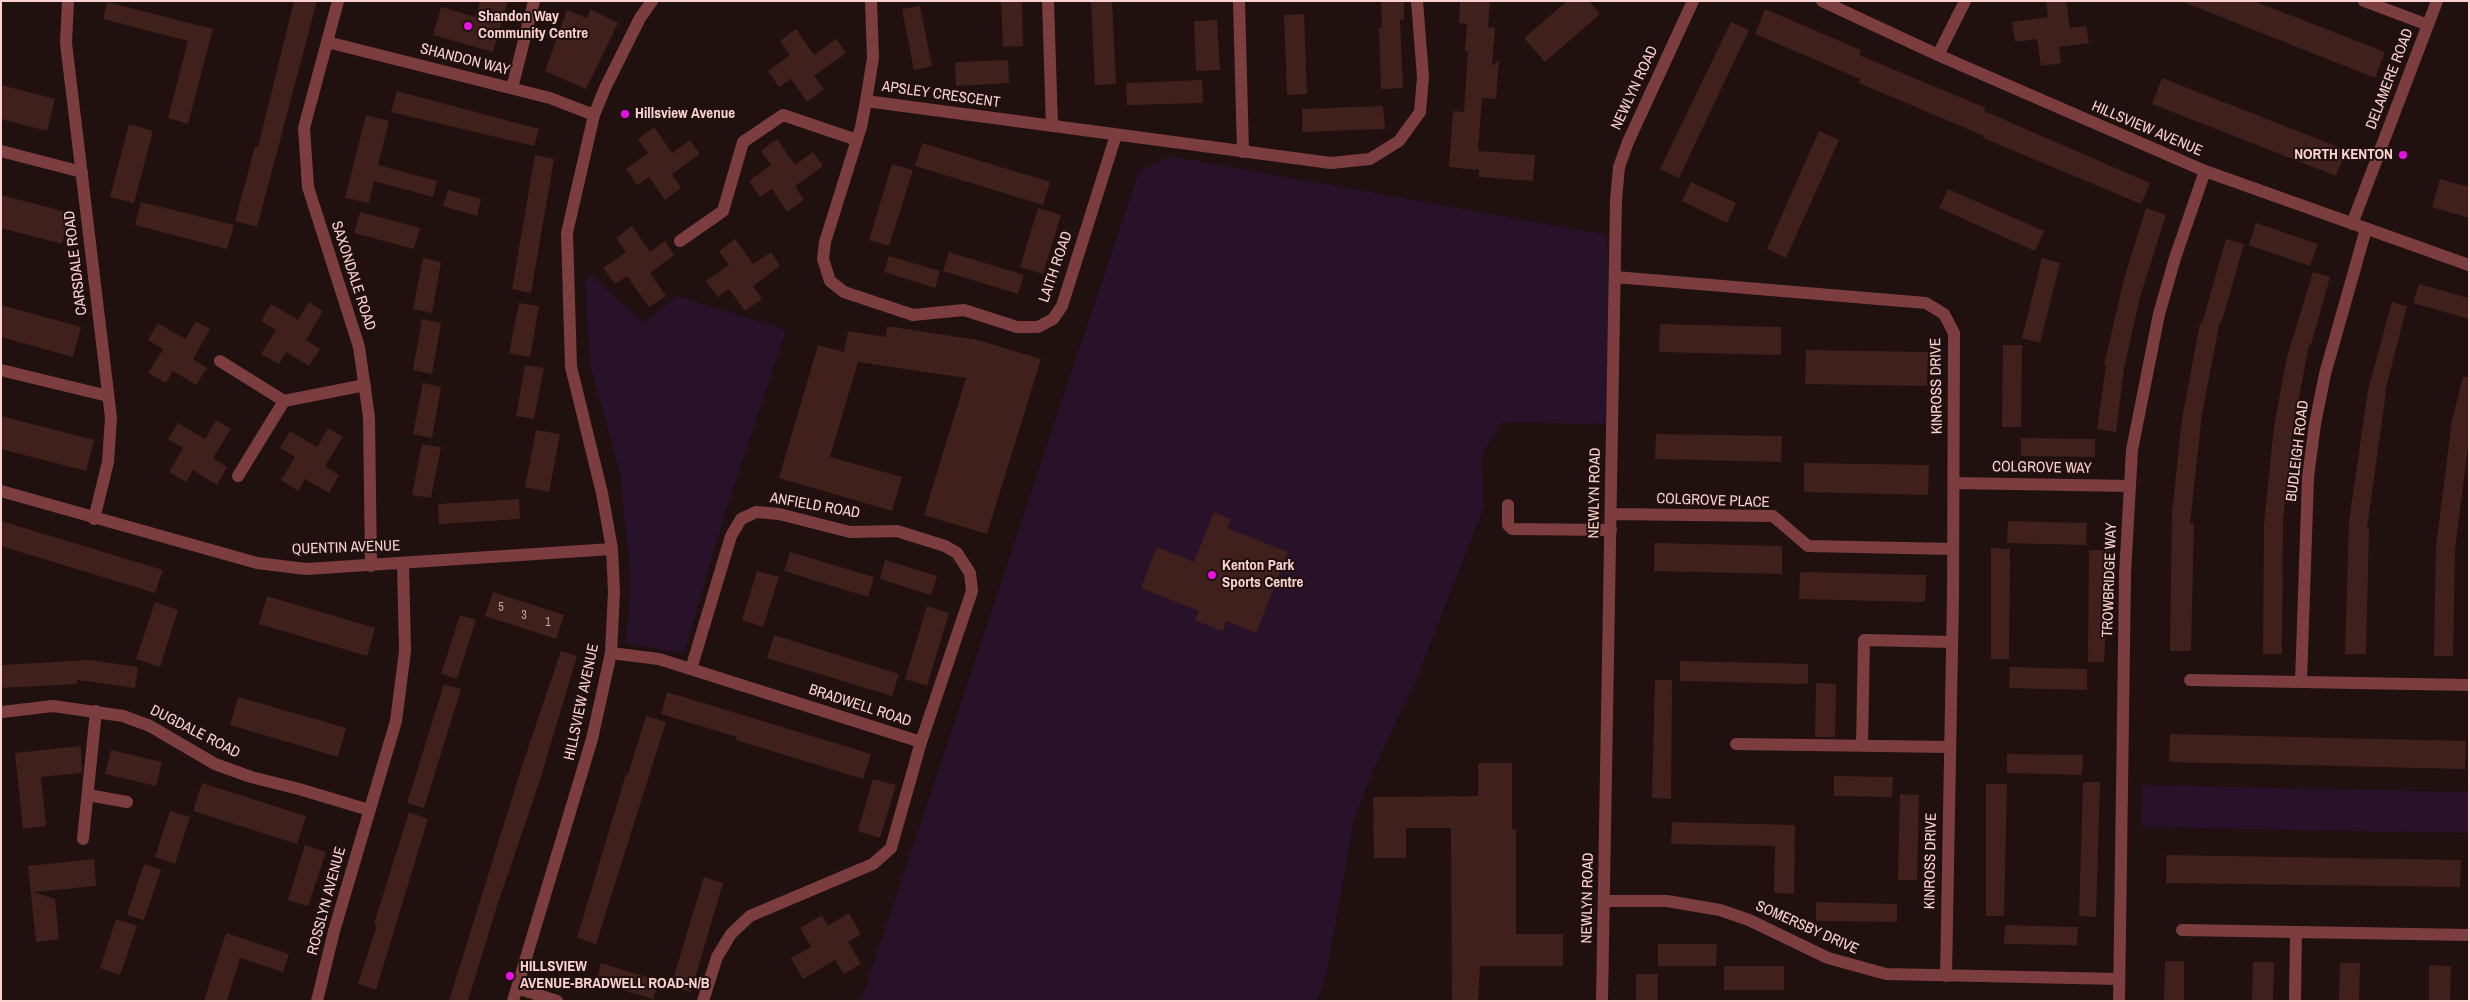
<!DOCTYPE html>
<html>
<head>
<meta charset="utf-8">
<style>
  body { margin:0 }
  #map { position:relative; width:2470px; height:1002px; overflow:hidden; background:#20100f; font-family:"Archivo Narrow",sans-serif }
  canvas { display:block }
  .frame { position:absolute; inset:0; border:2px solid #fcd2d1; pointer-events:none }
</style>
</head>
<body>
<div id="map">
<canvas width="2470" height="1002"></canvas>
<div class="frame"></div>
</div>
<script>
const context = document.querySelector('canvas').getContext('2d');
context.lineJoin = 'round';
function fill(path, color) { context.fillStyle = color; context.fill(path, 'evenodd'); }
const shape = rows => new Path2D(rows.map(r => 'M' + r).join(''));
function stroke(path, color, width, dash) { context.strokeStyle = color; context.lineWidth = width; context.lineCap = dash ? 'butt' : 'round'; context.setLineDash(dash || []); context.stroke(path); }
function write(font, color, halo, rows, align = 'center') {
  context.font = font + ' "Archivo Narrow",sans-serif'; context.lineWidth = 4; context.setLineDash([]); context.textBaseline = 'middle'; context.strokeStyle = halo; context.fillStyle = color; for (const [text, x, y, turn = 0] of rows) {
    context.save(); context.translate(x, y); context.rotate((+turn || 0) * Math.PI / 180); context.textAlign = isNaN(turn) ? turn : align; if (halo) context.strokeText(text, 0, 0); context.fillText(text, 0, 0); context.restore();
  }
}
const green = shape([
  [1169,156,1607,235,1609,316,1606,424,1502,422,1482,455,1484,507,1416,680,1372,773,1354,820,1326,976,1317,1001,861,1001,1139,171],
  [592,275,643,323,678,296,786,330,724,516,684,654,626,643,631,581,620,473,590,364,585,282],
  [2142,785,2469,792,2469,833,2141,827]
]);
const building = shape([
  [294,1,317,1,257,227,235,221,255,146,258,147],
  [480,1,508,1,493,52,433,35,441,7,476,17],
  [1001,1,1022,1,1023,46,1003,47],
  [1091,1,1112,1,1116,84,1095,85],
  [1381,1,1404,1,1404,20,1400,20,1403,88,1381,89,1379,28,1382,28],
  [1460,1,1490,1,1488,27,1495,28,1492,66,1499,60,1496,99,1482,98,1478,151,1535,155,1533,181,1479,177,1479,170,1449,167,1453,111,1464,112,1468,51,1465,51,1467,24,1459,23],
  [1567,1,1589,1,1600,14,1545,62,1524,38],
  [2046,1,2066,1,2070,28,2086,26,2089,43,2059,47,2061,63,2041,66,2037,39,2015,42,2012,22,2048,17],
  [2181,1,2254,1,2385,52,2375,78],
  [107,2,213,29,188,124,168,118,188,41,103,19],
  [920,6,932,66,914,70,902,9],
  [590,9,618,23,586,89,545,71,567,10,587,18],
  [1765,9,1861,50,1859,55,1986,108,1984,111,2150,183,2141,204,1983,138,1984,136,1859,83,1860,79,1755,34],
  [1304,14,1307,94,1287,95,1284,15],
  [1217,20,1220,70,1196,71,1194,21],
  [1731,22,1749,30,1679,178,1660,169],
  [796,29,814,55,836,39,846,53,814,76,824,89,807,102,791,79,779,87,768,71,790,55,780,41],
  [1008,60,1009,83,956,86,955,62],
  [2162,78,2346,150,2336,176,2152,104],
  [1202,80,1203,103,1127,105,1126,83],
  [1,85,55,99,47,131,1,119],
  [397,91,539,129,534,146,391,112],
  [1383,106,1385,129,1302,132,1302,109],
  [366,115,389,121,378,165,437,181,433,197,374,181,369,203,345,198],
  [129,124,153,131,134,203,110,197],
  [654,127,672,153,690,140,700,154,672,174,681,188,665,200,649,177,637,185,626,169,648,153,638,139],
  [1819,131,1839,140,1786,258,1767,249],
  [777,139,795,165,813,152,823,166,795,186,804,200,787,212,772,189,760,197,749,181,771,165,761,151],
  [922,143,1050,182,1043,205,915,166],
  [535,155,554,159,531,293,512,289],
  [892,164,913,170,889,246,869,240],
  [2440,179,2469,187,2469,218,2432,207],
  [1691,182,1736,203,1727,223,1682,201],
  [1948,189,2044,231,2035,251,1939,208],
  [448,190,481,199,477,216,443,206],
  [1,195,70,213,62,244,1,228],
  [141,202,234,225,227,249,135,225],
  [1038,208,1061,215,1043,274,1020,267],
  [2146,208,2166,215,2140,297,2124,368,2116,432,2097,429,2106,365,2104,365,2124,279],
  [360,212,420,228,414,249,354,233],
  [2256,223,2318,244,2310,266,2249,245],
  [632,226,650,252,665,241,674,255,650,273,666,296,649,307,627,276,615,284,603,268,626,252,616,238],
  [735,239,753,264,771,252,780,266,753,286,762,299,745,311,729,289,718,297,706,281,729,265,719,251],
  [2226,239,2244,244,2222,321,2220,321,2202,414,2190,523,2194,523,2191,651,2170,651,2172,512,2182,419,2200,323,2202,324],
  [949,252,1024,275,1018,294,943,271],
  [889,256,940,271,935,288,884,272],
  [423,258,441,262,432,313,413,309],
  [2042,258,2060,263,2040,343,2022,338],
  [2313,272,2330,277,2311,345,2309,345,2291,439,2293,439,2283,520,2282,654,2263,654,2264,524,2274,426,2287,357],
  [2419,284,2469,298,2469,319,2413,303],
  [309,302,323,311,306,340,320,349,309,366,286,352,279,364,261,354,276,330,261,321,271,304,298,320],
  [2392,302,2407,306,2385,392,2386,392,2367,528,2369,528,2366,654,2345,654,2349,521,2368,390],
  [519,303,539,306,530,357,509,353],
  [1,305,81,327,73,357,1,337],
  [422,319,441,323,432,374,413,370],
  [196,321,210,329,193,359,207,368,196,385,173,371,166,383,148,373,163,349,148,340,158,323,185,339],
  [1660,324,1781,327,1781,355,1659,352],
  [887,326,978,340,1041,359,987,534,924,515,966,378,858,362,830,457,902,477,892,511,779,478,818,345,844,352,848,331,886,337],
  [2003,345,2022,345,2021,427,2002,427],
  [1806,350,1928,352,1927,386,1805,384],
  [525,365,544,368,534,419,516,416],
  [2463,377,2469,377,2469,438,2455,549,2453,656,2434,656,2436,546,2452,420],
  [423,383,441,387,432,438,413,434],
  [1,416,94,440,86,471,1,449],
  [216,420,231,429,213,458,227,467,217,485,193,470,186,482,169,472,183,448,168,439,178,423,205,439],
  [328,428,343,437,325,466,339,475,329,493,305,479,298,491,281,480,295,457,280,448,290,431,317,447],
  [536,430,560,434,549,492,525,487],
  [1656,434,1782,436,1781,462,1655,459],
  [2021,438,2095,439,2095,457,2021,456],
  [422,444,441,447,431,498,412,495],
  [1804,463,1929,465,1928,495,1804,492],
  [519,499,520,519,439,524,438,504],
  [1214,512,1231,519,1227,528,1288,552,1256,633,1226,621,1223,631,1204,624,1195,620,1199,611,1141,588,1157,547,1194,562],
  [1,521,163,570,155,593,1,546],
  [2008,521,2087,523,2086,545,2007,543],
  [1654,543,1782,546,1782,574,1654,571],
  [1991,548,2010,549,2009,659,1991,659],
  [2089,550,2110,550,2104,662,2088,662],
  [790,552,874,577,868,597,784,571],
  [885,560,937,576,931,595,880,579],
  [757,571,779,577,763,627,742,620],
  [1800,572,1926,575,1925,602,1799,599],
  [493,592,564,615,556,639,485,616],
  [267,596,375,628,367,656,259,624],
  [155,602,178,610,160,667,136,659],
  [927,606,949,613,927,686,905,679],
  [460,615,476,620,457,679,441,674],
  [774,635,899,674,892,696,767,658],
  [561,651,577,656,539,783,497,906,468,1001,449,1001,522,766],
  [89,660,138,667,135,688,77,680,77,684,1,688,1,665],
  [1680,661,1808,664,1808,684,1680,681],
  [2010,667,2087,669,2087,690,2009,688],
  [1655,680,1672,680,1671,799,1652,798],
  [1816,683,1836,684,1835,737,1815,737],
  [444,684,461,689,424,808,407,803],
  [667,692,871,754,863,779,736,740,737,737,661,714],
  [238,697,346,728,338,757,230,725],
  [646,716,666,722,596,944,577,938,626,774,628,775],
  [2170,734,2466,741,2465,769,2169,762],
  [81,746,82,773,41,777,46,826,23,829,15,753],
  [111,750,162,762,156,786,105,774],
  [2007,754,2083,755,2082,775,2007,773],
  [1478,763,1512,763,1512,829,1516,829,1516,934,1563,934,1563,966,1480,966,1478,1001,1452,1001,1451,828,1406,828,1406,858,1374,858,1373,797,1478,796],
  [1834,776,1893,777,1892,797,1834,796],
  [873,779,896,785,880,838,858,831],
  [2083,782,2100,782,2096,917,2079,916],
  [202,783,306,816,297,844,193,811],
  [1986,784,2007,784,2004,916,1986,916],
  [1900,794,1919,795,1917,880,1898,880],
  [170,811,190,817,175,864,155,857],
  [409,812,428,819,376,990,358,984,377,925,374,924],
  [1672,822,1795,825,1794,894,1774,893,1775,846,1671,844],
  [305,845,326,852,308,906,288,900],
  [2166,855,2461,860,2460,887,2166,883],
  [94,859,96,886,34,892,55,899,59,939,36,942,28,866],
  [144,864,161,870,144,920,127,915],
  [704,877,723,883,691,992,671,986],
  [1816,902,1897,904,1897,922,1816,921],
  [849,913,861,934,848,942,861,964,844,974,835,960,803,979,791,958,811,947,800,928,822,915,828,926],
  [116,919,137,926,120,975,100,968],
  [2005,925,2078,927,2077,945,2004,944],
  [226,933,289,954,283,972,240,958,227,1001,204,1001],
  [1658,944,1717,944,1716,966,1658,966],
  [2165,961,2184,961,2184,1001,2164,1001],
  [2253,962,2274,962,2273,1001,2252,1001],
  [601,963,659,981,653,999,596,982],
  [2340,963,2360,963,2359,1001,2339,1001],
  [2429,965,2451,966,2450,1001,2429,1001],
  [1724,966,1784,966,1784,990,1724,990],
  [1636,974,1658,974,1658,1001,1636,1001]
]);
const minor = shape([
  [68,1,66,43,111,418,108,462,94,519],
  [338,1,304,128,308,187,359,347,369,417,371,566],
  [871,1,873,58,866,101,1331,163,1370,159,1399,141,1420,112,1423,77,1417,1],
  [1048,1,1052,126],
  [1239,1,1243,152],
  [1822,1,1938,55,2205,171,2469,265],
  [2364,1,2428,25],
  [327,42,550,98,594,115],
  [1938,55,1965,1],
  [512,88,534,1],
  [866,101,861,127,825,242,823,259,830,281,844,292,913,315,964,310,1017,327,1038,327,1053,319,1062,306,1116,135],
  [1,151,82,172],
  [2352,224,2437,1],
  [680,241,723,211,743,142,783,115,857,140],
  [1615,277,1926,303,1944,314,1954,333,1953,596,1946,976],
  [220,361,284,401],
  [1,370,108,396],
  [238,476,284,401,365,385],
  [1954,483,2130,486],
  [1,491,257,563,306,569,612,549],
  [1508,505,1508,525,1512,529,1611,530],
  [1611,514,1773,516,1808,546,1953,549],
  [611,653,659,659,921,742,891,848,873,864,750,916,731,934,717,957,703,1001],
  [691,669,731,536,741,519,756,512,779,514,850,532,897,531,945,546,957,553,970,573,972,591,921,742],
  [2190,680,2469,685],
  [2301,682,2308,477,2315,424,2325,374,2366,229],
  [2,712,53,706,123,716,150,726,215,764,251,777,299,789,369,810],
  [1736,744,1949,747],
  [1862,746,1864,640,1952,642],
  [88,795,127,802],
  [83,839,96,711],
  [1604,901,1667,901,1720,910,1749,920,1828,958,1886,974,2119,979],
  [2182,930,2469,935],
  [517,988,557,1001],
  [317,1001,334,931,396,721,405,651,403,563],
  [513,1001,592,739,611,653,614,592,612,549,602,493,571,367,567,233,594,115,605,88,640,18,652,1],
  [1602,1001,1616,200,1619,167,1628,142,1693,1],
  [2119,1001,2125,574,2132,450,2159,314,2175,258,2205,171],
  [2295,1001,2296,932]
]);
const markers = [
  [468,26,5,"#ea0fe6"],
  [625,114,5,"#ea0fe6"],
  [2403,155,5,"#ea0fe6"],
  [1212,575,5,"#ea0fe6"],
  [510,976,5,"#ea0fe6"]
];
const numberNames = [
  ["5",501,608],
  ["3",524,616],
  ["1",548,623]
];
const poiNames = [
  ["Shandon Way",478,17],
  ["Community Centre",478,34],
  ["Hillsview Avenue",635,114],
  ["NORTH KENTON",2393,155,"right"],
  ["Kenton Park",1222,566],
  ["Sports Centre",1222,583],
  ["HILLSVIEW",520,967],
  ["AVENUE-BRADWELL ROAD-N/B",520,984]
];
const streetNames = [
  ["SHANDON WAY",465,60,14],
  ["DELAMERE ROAD",2390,79,-69],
  ["NEWLYN ROAD",1635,88,-65],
  ["APSLEY CRESCENT",941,95,8],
  ["HILLSVIEW AVENUE",2147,129,23],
  ["CARSDALE ROAD",76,263,-97],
  ["LAITH ROAD",1056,267,-71],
  ["SAXONDALE ROAD",353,276,72],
  ["KINROSS DRIVE",1937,386,-91],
  ["BUDLEIGH ROAD",2298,451,-83],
  ["COLGROVE WAY",2042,468,1],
  ["NEWLYN ROAD",1595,493,-89],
  ["COLGROVE PLACE",1713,501,2],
  ["ANFIELD ROAD",815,506,10],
  ["QUENTIN AVENUE",346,548,-2],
  ["TROWBRIDGE WAY",2110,580,-88],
  ["HILLSVIEW AVENUE",582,702,-78],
  ["BRADWELL ROAD",860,706,18],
  ["DUGDALE ROAD",195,732,27],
  ["KINROSS DRIVE",1931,861,-89],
  ["NEWLYN ROAD",1588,898,-89],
  ["ROSSLYN AVENUE",327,901,-75],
  ["SOMERSBY DRIVE",1807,928,24]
];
fill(green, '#27122a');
fill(building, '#40201c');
stroke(minor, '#7c3d3f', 12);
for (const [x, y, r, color] of markers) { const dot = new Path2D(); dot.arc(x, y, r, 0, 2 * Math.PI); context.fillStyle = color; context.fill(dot); stroke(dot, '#20100f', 2); }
write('12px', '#cda6a4', null, numberNames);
write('bold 15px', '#fcd2d1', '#20100f', poiNames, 'left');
write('15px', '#fcd2d1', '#20100f', streetNames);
</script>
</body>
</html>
